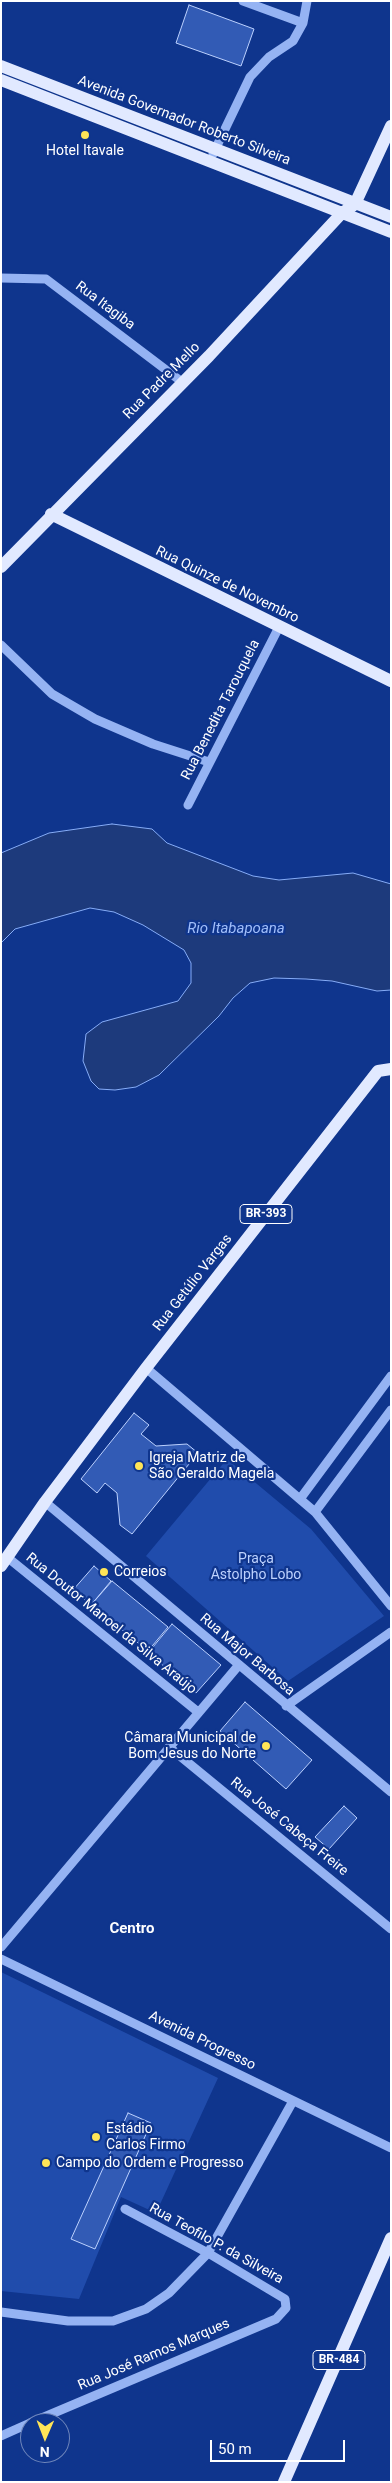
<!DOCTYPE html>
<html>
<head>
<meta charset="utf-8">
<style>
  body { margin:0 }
  #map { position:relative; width:392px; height:2483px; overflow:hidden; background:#0f358d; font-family:Roboto,sans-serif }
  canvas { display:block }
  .frame { position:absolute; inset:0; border:2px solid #fff; pointer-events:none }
  .north { position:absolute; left:20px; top:2413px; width:50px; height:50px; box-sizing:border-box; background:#0f358d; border:1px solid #6f86bb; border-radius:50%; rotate:181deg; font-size:14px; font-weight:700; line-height:20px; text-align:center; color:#fff }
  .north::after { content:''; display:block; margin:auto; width:18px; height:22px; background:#ffe557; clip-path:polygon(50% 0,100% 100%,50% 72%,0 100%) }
  .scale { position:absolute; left:210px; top:2440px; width:135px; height:22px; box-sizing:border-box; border:2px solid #fff; border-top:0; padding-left:6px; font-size:15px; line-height:18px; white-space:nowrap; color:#fff; -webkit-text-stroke:4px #0f358d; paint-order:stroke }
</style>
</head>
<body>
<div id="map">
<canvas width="392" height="2483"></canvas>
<div class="frame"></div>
<div class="north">N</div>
<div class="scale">50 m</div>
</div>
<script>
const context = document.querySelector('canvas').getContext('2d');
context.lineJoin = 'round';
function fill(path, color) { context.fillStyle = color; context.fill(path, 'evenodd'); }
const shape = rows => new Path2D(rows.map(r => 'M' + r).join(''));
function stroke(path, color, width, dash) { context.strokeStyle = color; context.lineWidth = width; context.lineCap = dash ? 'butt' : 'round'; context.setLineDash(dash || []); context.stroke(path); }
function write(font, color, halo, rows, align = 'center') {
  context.font = font + ' Roboto,sans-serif'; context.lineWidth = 4.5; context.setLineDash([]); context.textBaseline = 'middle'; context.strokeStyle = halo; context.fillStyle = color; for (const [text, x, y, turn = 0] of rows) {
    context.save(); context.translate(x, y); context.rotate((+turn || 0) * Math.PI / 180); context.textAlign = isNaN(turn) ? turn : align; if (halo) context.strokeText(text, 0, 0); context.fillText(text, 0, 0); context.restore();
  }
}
const green = shape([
  [227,1459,311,1529,384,1616,288,1681,146,1556],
  [1,1972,218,2078,156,2213,121,2197,79,2299,1,2291]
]);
const water = shape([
  [112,824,152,829,167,843,253,876,279,880,353,873,391,884,391,990,377,991,332,981,306,979,274,978,250,983,233,998,219,1016,159,1075,136,1087,115,1090,99,1089,91,1081,83,1061,86,1034,102,1022,178,1001,191,983,191,963,184,950,143,925,114,912,90,908,15,929,1,943,1,853,49,833,112,824]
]);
const building = shape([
  [189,5,254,29,241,66,176,43,189,5],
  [134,1413,149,1425,141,1434,156,1446,187,1444,198,1453,132,1534,120,1525,117,1493,105,1483,97,1493,81,1479,134,1413],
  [94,1566,111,1581,91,1605,73,1590,94,1566],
  [112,1581,168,1627,148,1651,91,1605,112,1581],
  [172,1624,221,1665,196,1693,148,1653,172,1624],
  [245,1702,312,1760,286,1789,220,1731,245,1702],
  [344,1806,357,1818,329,1849,315,1837,344,1806],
  [128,2113,151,2123,95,2249,71,2239,128,2113]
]);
const minor = shape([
  [243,1,303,23],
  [213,154,250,77,269,57,293,41,303,23,307,1],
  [1,278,46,279,182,382],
  [1,645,52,694,95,719,153,744,209,762],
  [188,805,279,627],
  [146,1368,315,1512,391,1606],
  [300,1499,391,1376],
  [45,1502,391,1792],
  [315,1512,391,1410],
  [7,1557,198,1712],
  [286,1706,391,1632],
  [169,1747,391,1929],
  [1,1947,238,1666],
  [1,1959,391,2148],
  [1,2312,68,2321,113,2321,146,2309,169,2293,208,2253,293,2101],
  [30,2423,276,2319,286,2308,285,2299,208,2253,125,2209],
  [1,2436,30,2423]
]);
const major = shape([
  [1,66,391,217],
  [1,80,391,232],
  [51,514,391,681],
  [1,567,209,356,341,214,355,204,391,126],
  [1,1566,45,1502,146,1368,378,1071,391,1069],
  [284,2482,391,2238]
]);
const markers = [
  [85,135,5,"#ffe557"],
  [139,1466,5,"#ffe557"],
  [104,1572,5,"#ffe557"],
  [266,1746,5,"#ffe557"],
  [96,2137,5,"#ffe557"],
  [46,2163,5,"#ffe557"]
];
const shields = [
  [266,1214,52],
  [339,2360,52]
];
const shieldNames = [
  ["BR-393",266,1214],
  ["BR-484",339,2360]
];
const streetNames = [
  ["Avenida Governador Roberto Silveira",184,121,21],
  ["Rua Itagiba",105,306,37],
  ["Rua Padre Mello",162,381,-45],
  ["Rua Quinze de Novembro",227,585,26],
  ["Rua Benedita Tarouquela",221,710,-63],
  ["Rua Getúlio Vargas",193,1283,-52],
  ["Rua Doutor Manoel da Silva Araújo",111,1624,39],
  ["Rua Major Barbosa",247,1655,40],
  ["Rua José Cabeça Freire",289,1827,39],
  ["Avenida Progresso",202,2041,26],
  ["Rua Teofilo P. da Silveira",216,2244,29],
  ["Rua José Ramos Marques",154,2355,-23]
];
const poiNames = [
  ["Hotel Itavale",85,151,"center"],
  ["Igreja Matriz de",149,1458],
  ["São Geraldo Magela",149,1474],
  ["Correios",114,1572],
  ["Câmara Municipal de",256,1738,"right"],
  ["Bom Jesus do Norte",256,1754,"right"],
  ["Estádio",106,2129],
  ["Carlos Firmo",106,2145],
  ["Campo do Ordem e Progresso",56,2163]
];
const parkNames = [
  ["Praça",256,1559],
  ["Astolpho Lobo",256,1575]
];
const waterNames = [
  ["Rio Itabapoana",236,929]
];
const neighbourhoodNames = [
  ["Centro",132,1929]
];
fill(green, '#204cac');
fill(water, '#1d3a7c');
stroke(water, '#86acf7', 1);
fill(building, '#325bb5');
stroke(building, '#bcd1fe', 1);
stroke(minor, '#95b3f3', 9);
stroke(major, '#e1e9ff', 12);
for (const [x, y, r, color] of markers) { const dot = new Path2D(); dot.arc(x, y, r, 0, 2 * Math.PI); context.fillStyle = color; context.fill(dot); stroke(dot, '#0f358d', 2); }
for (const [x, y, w] of shields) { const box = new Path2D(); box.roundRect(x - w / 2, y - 9.5, w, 19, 4); context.fillStyle = '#0f358d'; context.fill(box); stroke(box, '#fff', 1); }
write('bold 12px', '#fff', null, shieldNames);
write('14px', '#fff', '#0f358d', streetNames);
write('14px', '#fff', '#0f358d', poiNames, 'left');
write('14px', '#bcd1fe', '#0f358d', parkNames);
write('italic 15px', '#a1befa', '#0f358d', waterNames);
write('bold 15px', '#fff', '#0f358d', neighbourhoodNames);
</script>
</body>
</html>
